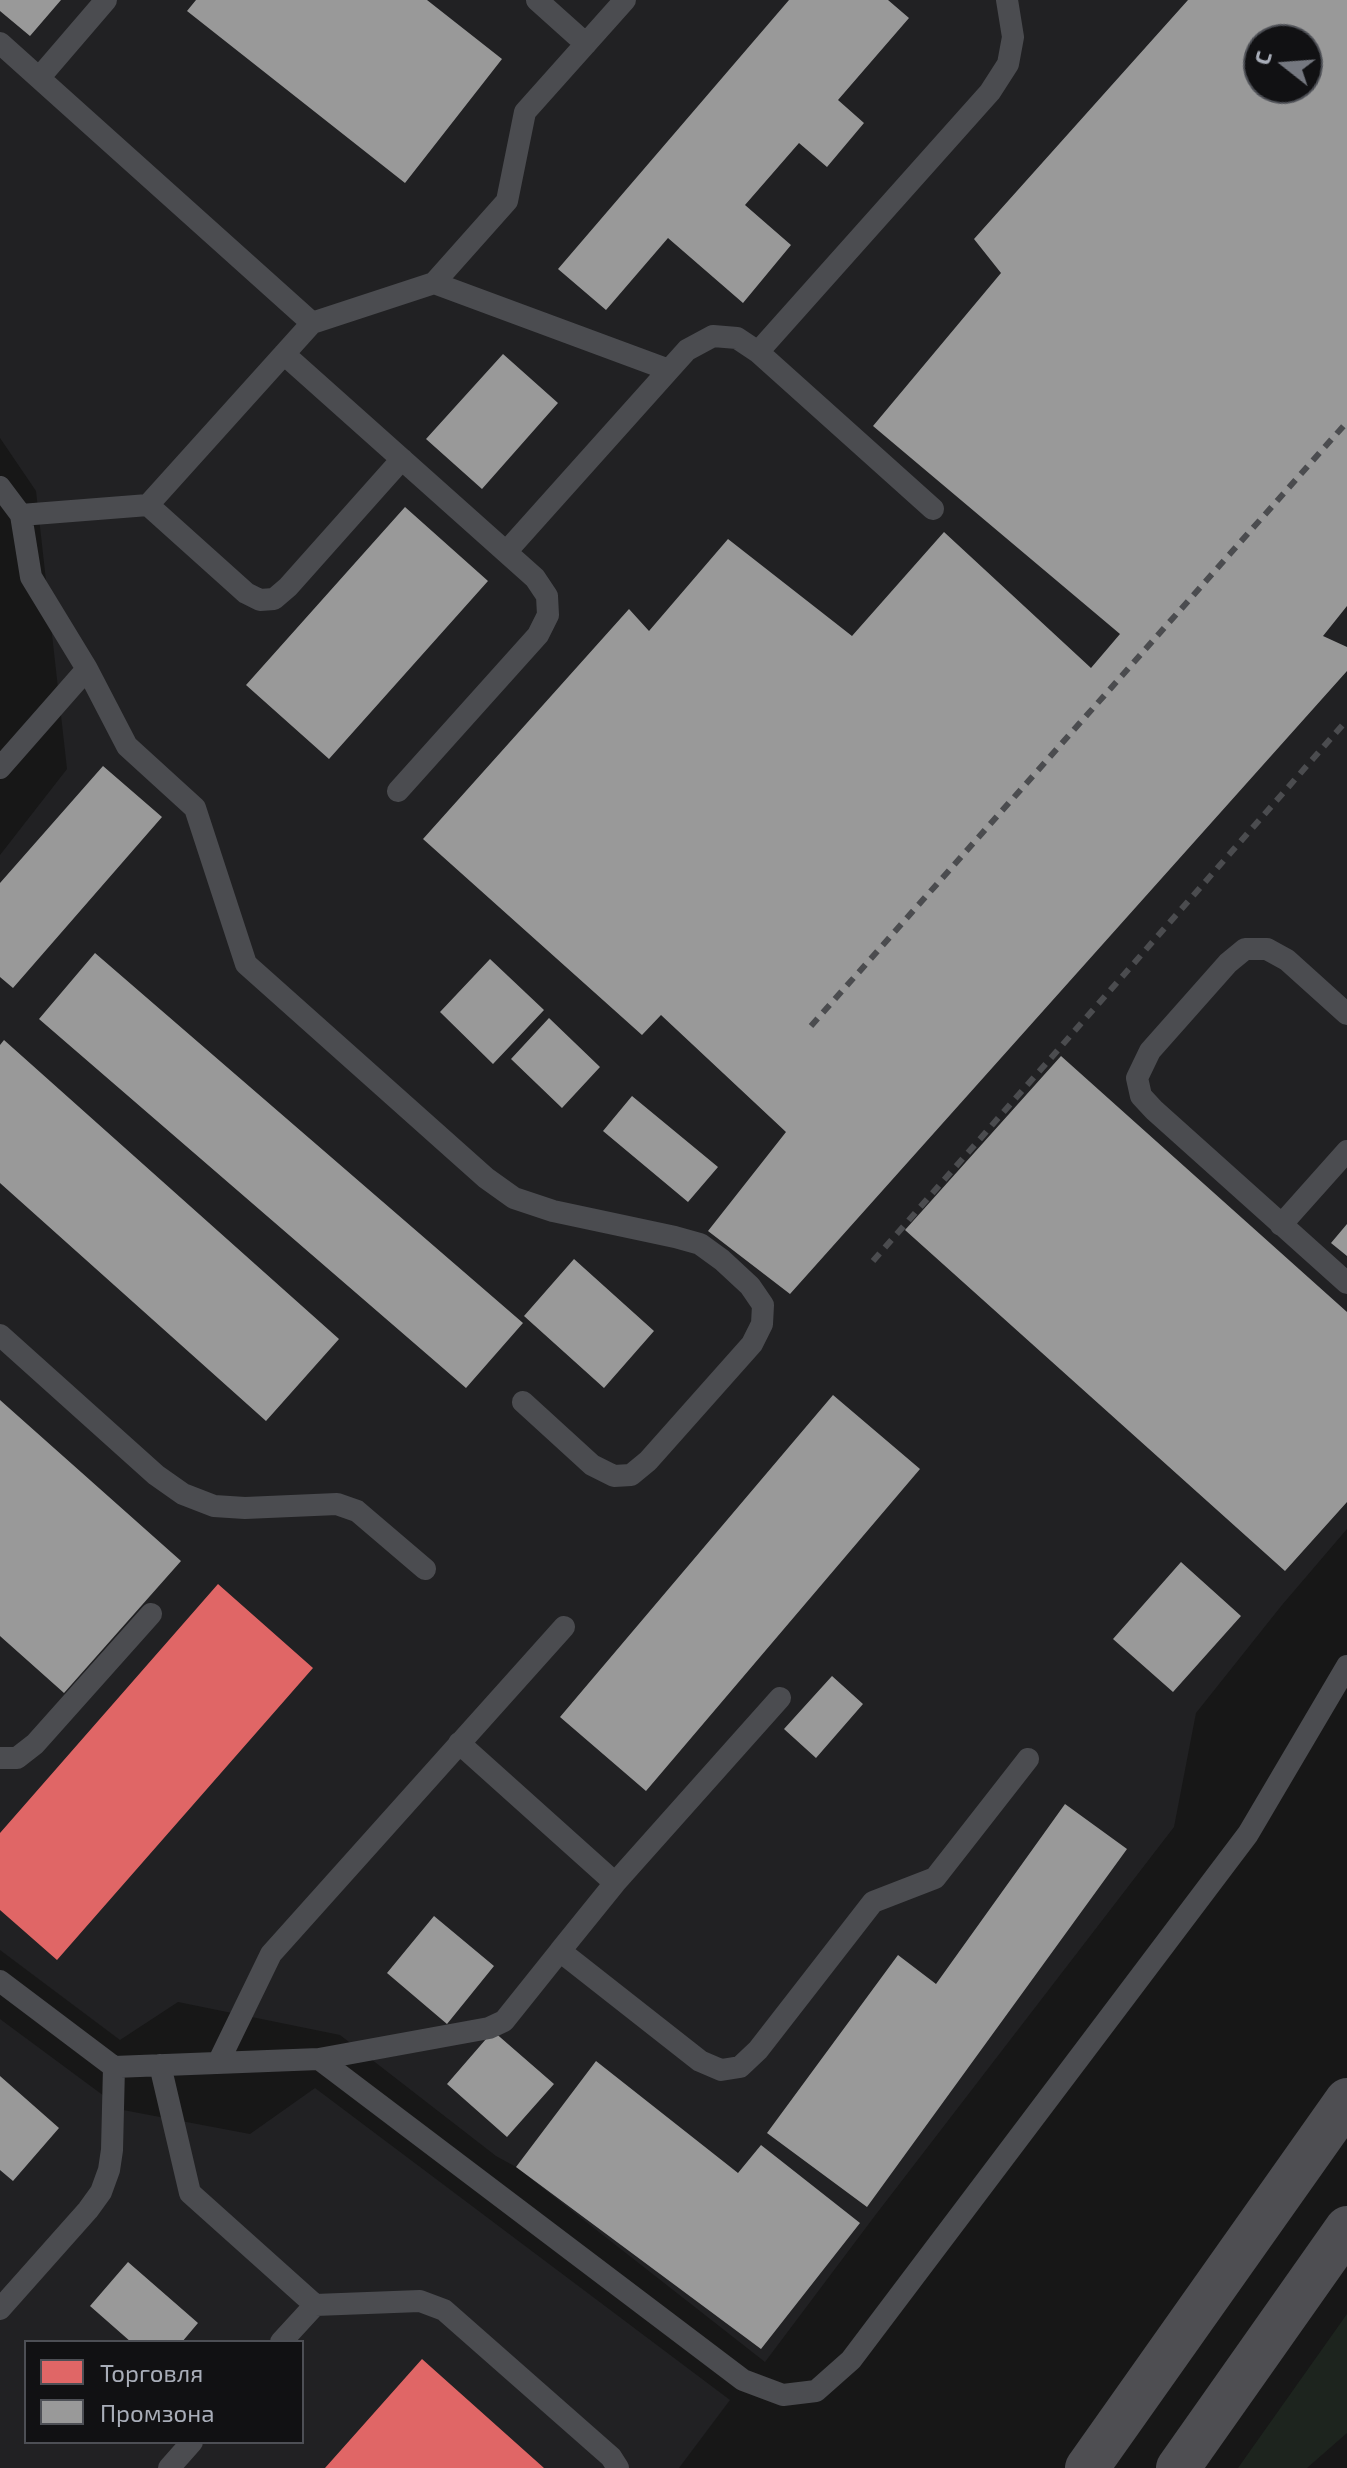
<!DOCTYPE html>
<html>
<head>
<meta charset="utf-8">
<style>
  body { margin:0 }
  #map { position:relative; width:1347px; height:2468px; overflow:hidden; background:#171717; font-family:"Exo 2",sans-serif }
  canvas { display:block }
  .legend { position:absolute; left:24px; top:2340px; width:280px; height:104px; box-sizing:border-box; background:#111113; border:2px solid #4d4f55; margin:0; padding:10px 14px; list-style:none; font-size:24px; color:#a8adb8 }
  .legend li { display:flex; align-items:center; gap:16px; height:40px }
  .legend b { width:40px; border:2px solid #4d4f55 }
  .north { position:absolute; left:1243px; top:24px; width:80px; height:80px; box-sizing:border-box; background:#111113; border:2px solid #4d4f55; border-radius:50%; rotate:287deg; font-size:22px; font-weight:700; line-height:32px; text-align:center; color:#a8adb8 }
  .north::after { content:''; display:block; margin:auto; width:28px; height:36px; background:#757880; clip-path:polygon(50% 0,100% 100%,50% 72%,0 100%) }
</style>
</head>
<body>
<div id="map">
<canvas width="1347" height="2468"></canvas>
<ul class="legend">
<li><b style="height:22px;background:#e06666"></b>Торговля</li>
<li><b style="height:22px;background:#999"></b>Промзона</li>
</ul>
<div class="north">С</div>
</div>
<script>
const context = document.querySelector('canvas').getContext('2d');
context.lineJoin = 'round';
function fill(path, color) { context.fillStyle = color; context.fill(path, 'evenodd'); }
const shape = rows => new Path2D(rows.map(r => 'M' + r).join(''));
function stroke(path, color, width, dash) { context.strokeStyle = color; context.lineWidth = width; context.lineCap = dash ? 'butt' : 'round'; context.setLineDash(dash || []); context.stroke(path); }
const built = shape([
  [0,0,1347,0,1347,1529,1282,1605,1196,1713,1174,1827,877,2213,765,2362,516,2167,496,2156,340,2035,178,2002,120,2040,0,1950,0,855,67,769,36,491,0,438],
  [1259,40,1307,40,1307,88,1259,88],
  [0,2019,123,2110,250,2134,315,2088,730,2400,679,2468,0,2468],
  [26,2342,302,2342,302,2442,26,2442]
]);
const green = shape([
  [1347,2314,1347,2433,1307,2468,1238,2468]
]);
const shops = shape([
  [218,1584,313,1668,57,1960,0,1910,0,1833],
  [422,2359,544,2468,325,2468]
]);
const industry = shape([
  [0,0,61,0,30,36,0,11],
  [196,0,427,0,502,59,405,183,187,11],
  [789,0,888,0,909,18,838,100,864,123,827,167,799,143,745,205,791,245,743,303,668,238,606,310,558,269],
  [1188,0,1347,0,1347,606,1323,636,1347,647,1347,671,790,1294,708,1231,786,1132,661,1015,642,1035,423,839,629,609,649,631,728,539,852,636,944,532,1091,668,1120,634,873,426,1001,273,974,239],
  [1259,40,1307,40,1307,88,1259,88],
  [503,354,558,403,482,489,426,439],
  [405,507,488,581,329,759,246,685],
  [103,766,162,817,13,988,0,977,0,883],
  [95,953,523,1323,466,1388,39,1019],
  [490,959,544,1010,493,1064,440,1012],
  [549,1018,600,1067,562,1108,511,1059],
  [4,1040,339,1339,266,1421,0,1183,0,1045],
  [1061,1056,1347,1312,1347,1502,1285,1571,905,1230],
  [632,1096,718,1167,688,1202,603,1131],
  [1347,1224,1347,1256,1331,1243],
  [574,1259,654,1331,604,1388,524,1316],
  [833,1395,920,1469,646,1791,560,1717],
  [0,1400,181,1561,64,1693,0,1636],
  [1181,1562,1241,1616,1173,1692,1113,1639],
  [832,1676,863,1704,816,1758,784,1729],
  [1065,1804,1127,1849,867,2207,767,2133,898,1955,936,1984],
  [434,1916,494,1966,447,2024,387,1973],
  [493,2031,554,2084,507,2137,447,2084],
  [596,2061,738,2173,761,2145,860,2223,761,2349,516,2167],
  [0,2076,59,2128,13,2181,0,2170],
  [128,2262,198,2323,182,2342,131,2342,90,2306]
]);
const service = shape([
  [537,0,586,44],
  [0,43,312,323],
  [39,78,106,0],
  [434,283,507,201,525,112,625,0],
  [758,352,990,92,1008,64,1013,37,1007,0],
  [284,354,535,578,547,596,548,615,538,635,398,791],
  [0,487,21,515,31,577,87,669,0,768],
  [148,505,246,593,260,600,274,599,288,587,402,459],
  [21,515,148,505,312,323,434,283,669,370,687,350,713,336,737,338,758,352,933,509],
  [506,552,669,370],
  [87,669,127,746,195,808,246,964,486,1178,514,1198,553,1211,675,1237,700,1244,722,1260,750,1286,763,1305,762,1324,752,1344,648,1461,631,1475,614,1476,592,1465,523,1402],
  [1347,1014,1287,960,1267,949,1245,949,1228,963,1150,1051,1137,1078,1141,1096,1154,1110,1347,1283],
  [1281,1225,1347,1151],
  [0,1335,156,1475,183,1494,214,1506,245,1508,337,1504,357,1511,425,1569],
  [459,1743,615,1883],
  [0,1758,17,1758,35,1744,151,1614],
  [560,1951,615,1883,780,1698],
  [0,1981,114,2067,319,2059,743,2380,783,2395,816,2391,851,2360,1248,1834,1347,1666],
  [319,2059,489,2028,504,2021,560,1951,700,2061,721,2070,740,2067,758,2050,873,1902,935,1878,1028,1759],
  [218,2063,271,1954,564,1627],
  [160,2065,190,2193,315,2305,281,2342],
  [315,2305,420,2301,444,2310,611,2457,618,2468],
  [0,2309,88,2210,101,2192,109,2170,112,2150,114,2067],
  [169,2468,192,2442]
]);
const trunk = shape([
  [1087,2468,1347,2100],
  [1178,2468,1347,2228]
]);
const rail = shape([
  [811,1026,1347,422],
  [873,1261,1347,720]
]);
fill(built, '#212123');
fill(green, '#1d241e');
fill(shops, '#e06666');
fill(industry, '#999');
stroke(service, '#4b4c50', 22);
stroke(trunk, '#4e4e52', 44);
stroke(rail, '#4b4c4f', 6, [10, 8]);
</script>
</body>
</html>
